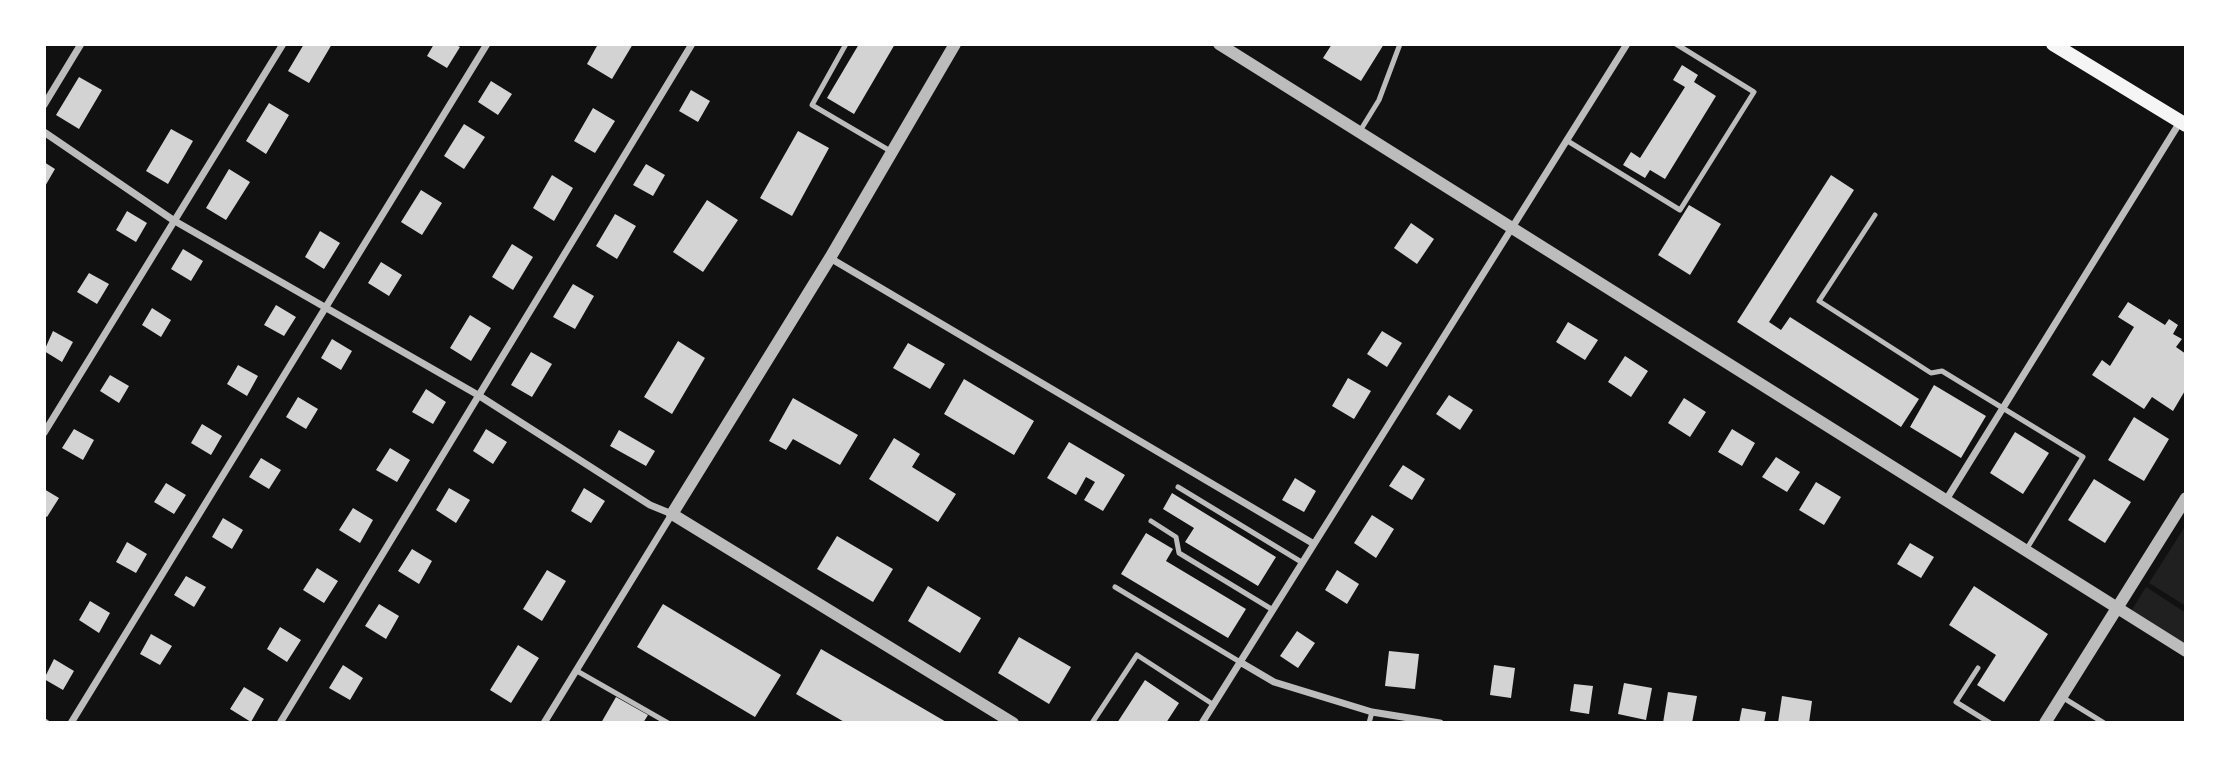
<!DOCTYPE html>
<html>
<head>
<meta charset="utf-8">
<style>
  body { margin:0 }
  #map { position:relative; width:2230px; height:767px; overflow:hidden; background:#111; font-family:"Nunito Sans",sans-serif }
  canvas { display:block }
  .frame { position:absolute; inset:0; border:46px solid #fff; pointer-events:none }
</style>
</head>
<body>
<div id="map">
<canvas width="2230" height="767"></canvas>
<div class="frame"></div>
</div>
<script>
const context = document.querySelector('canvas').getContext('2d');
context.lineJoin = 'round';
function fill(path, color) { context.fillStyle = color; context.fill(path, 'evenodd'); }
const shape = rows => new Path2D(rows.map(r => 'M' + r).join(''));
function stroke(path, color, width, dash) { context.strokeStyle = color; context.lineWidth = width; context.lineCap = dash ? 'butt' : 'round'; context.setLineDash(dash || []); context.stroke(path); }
const green = shape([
  [2186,525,2186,606,2149,583],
  [2146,587,2186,613,2186,648,2130,613]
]);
const building = shape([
  [304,44,332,44,309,83,288,71],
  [434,44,454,44,460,47,447,68,427,56],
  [598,44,633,44,612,79,587,64],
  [859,44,895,44,854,114,827,98],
  [1332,44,1384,44,1361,81,1323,58],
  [1682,65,1698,75,1694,82,1716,96,1665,179,1650,170,1645,178,1623,165,1631,152,1640,158,1685,87,1673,80],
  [79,77,102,90,79,129,56,115],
  [491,81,512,94,498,115,478,102],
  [691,90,710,101,698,122,679,111],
  [269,103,289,115,266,154,246,141],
  [593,108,615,121,595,153,574,141],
  [464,124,485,137,464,169,444,156],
  [171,129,193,141,168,184,146,171],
  [798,131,829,148,792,216,760,198],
  [44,162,55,169,44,188],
  [646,164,665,175,653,196,633,185],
  [229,169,250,182,226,220,206,208],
  [552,175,573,188,554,221,533,208],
  [1831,175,1854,190,1769,322,1781,330,1790,317,1919,399,1901,427,1737,322],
  [421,190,442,203,422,235,401,222],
  [707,200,738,220,703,272,673,252],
  [1689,205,1721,224,1690,275,1658,255],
  [127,211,147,223,136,242,116,230],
  [615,214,636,226,617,259,596,246],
  [1411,223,1434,239,1417,264,1394,248],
  [320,231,340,243,324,269,305,257],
  [512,244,533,257,513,290,492,277],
  [183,249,203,261,191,281,171,269],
  [381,262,402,275,389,296,368,283],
  [89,273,109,284,97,304,77,292],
  [573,284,594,296,575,329,553,317],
  [2128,302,2165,325,2169,319,2178,325,2173,334,2182,339,2176,347,2186,354,2186,389,2173,411,2152,397,2144,409,2092,375,2102,360,2110,366,2134,327,2118,317],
  [276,305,296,317,284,336,264,325],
  [152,308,171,320,161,337,142,325],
  [470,315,491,328,471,361,450,348],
  [1568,322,1598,340,1585,360,1556,342],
  [53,331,73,342,62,362,44,351],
  [1382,331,1402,343,1387,367,1367,354],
  [332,339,352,351,341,370,321,358],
  [678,341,705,358,672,414,644,397],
  [908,343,945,364,930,389,893,368],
  [531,352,552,364,532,397,511,385],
  [1625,356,1648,371,1631,397,1608,382],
  [238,365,258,376,247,396,227,384],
  [110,375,129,386,119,403,100,391],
  [1348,378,1371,391,1354,419,1332,406],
  [964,379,1034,421,1014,455,944,414],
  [1934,385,1986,416,1961,458,1910,427],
  [426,389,446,402,433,424,412,412],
  [1449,395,1473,410,1460,430,1436,414],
  [298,397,318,409,306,429,286,417],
  [793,398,858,435,840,465,793,439,786,450,769,441],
  [1684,398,1706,412,1690,437,1668,423],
  [2134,417,2169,439,2144,481,2108,460],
  [202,424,222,436,211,455,191,443],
  [74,429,94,440,83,460,62,448],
  [486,429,507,442,493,464,473,451],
  [1732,429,1755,443,1742,466,1718,452],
  [619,430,655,451,646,466,610,446],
  [2015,432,2049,453,2023,494,1990,473],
  [894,438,920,454,912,467,956,494,938,522,869,479],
  [1069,442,1125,475,1103,511,1084,500,1095,482,1086,477,1076,495,1047,478],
  [390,448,410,460,397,482,376,470],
  [1776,457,1800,472,1787,492,1762,477],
  [261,458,281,470,269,489,249,477],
  [1403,465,1425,479,1412,500,1389,486],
  [1295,478,1316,491,1304,512,1282,500],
  [2094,479,2131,502,2105,543,2068,520],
  [1816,482,1841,497,1824,525,1799,510],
  [166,483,186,495,174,514,154,502],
  [449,488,470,500,456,523,436,510],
  [584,488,605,501,591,523,571,511],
  [44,489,59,498,47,517,44,515],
  [1172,493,1276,557,1258,586,1185,542,1194,528,1163,509],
  [353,508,373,520,360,543,339,530],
  [1372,515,1394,529,1376,558,1354,543],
  [223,518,243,530,232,549,212,537],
  [1146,533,1173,549,1166,561,1246,609,1228,638,1121,574],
  [837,536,893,569,873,602,817,569],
  [127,542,147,554,136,573,116,562],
  [1910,543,1934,557,1921,578,1897,564],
  [412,549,432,561,419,584,398,571],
  [317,568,338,581,324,603,303,590],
  [547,570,566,581,542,621,523,609],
  [1337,570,1359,584,1347,604,1325,590],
  [186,576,206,587,194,607,174,595],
  [928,586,981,618,960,653,908,621],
  [1974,586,2048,634,2004,702,1977,685,1996,655,1949,625],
  [90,601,110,613,99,633,79,620],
  [379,604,399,616,386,639,365,626],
  [663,604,781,675,755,717,637,647],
  [280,627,301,640,287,662,267,649],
  [1297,631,1315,643,1298,668,1280,656],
  [151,634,172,646,160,665,140,654],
  [1019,637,1071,667,1049,704,998,673],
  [518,645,539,658,511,703,490,690],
  [821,649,948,723,846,723,796,694],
  [1389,651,1419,654,1415,689,1385,686],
  [54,659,74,671,63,690,44,679],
  [343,665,363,678,350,700,329,688],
  [1494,665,1515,668,1511,698,1490,695],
  [1145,680,1179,703,1166,723,1117,723],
  [1624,683,1652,688,1646,720,1618,714],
  [1574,684,1593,686,1589,714,1570,711],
  [244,687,264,699,251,722,230,709],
  [1668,692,1697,696,1692,723,1663,723],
  [1782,696,1812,701,1809,723,1778,723],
  [616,697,648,715,643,723,601,723],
  [1742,708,1766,712,1764,723,1739,723]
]);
const service = shape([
  [846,44,812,105,892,152],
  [1360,131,1379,100,1400,44],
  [1566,140,1680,210,1754,92,1676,44],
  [1875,215,1819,301,1931,373,1942,371,2083,457,2026,550],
  [1178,487,1303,563],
  [1151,521,1176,537,1179,553,1273,610],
  [1115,587,1240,662],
  [1978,668,1956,702,1990,723],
  [577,671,668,723],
  [2062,697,2104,723],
  [1092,723,1137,655,1214,705],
  [1369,723,1372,712]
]);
const minor = shape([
  [44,105,81,44],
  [44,132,173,220,478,395,650,505,672,514,544,723],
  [830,258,1314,544],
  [44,433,283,44],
  [1946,500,2180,122],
  [1240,662,1274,682,1372,712,1440,723],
  [44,722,46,723],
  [71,723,487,44],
  [280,723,692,44],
  [1202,723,1627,44]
]);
const tertiary = shape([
  [955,44,830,258,672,514,1013,723],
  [1219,44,2186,651],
  [2045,723,2186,498]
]);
const secondary = shape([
  [2053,44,2186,125]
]);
fill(green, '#202020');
fill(building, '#d3d3d3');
stroke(service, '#bcbcbc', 5);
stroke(minor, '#bcbcbc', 7);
stroke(tertiary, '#bcbcbc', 12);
stroke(secondary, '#f5f5f5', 14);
</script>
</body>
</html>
